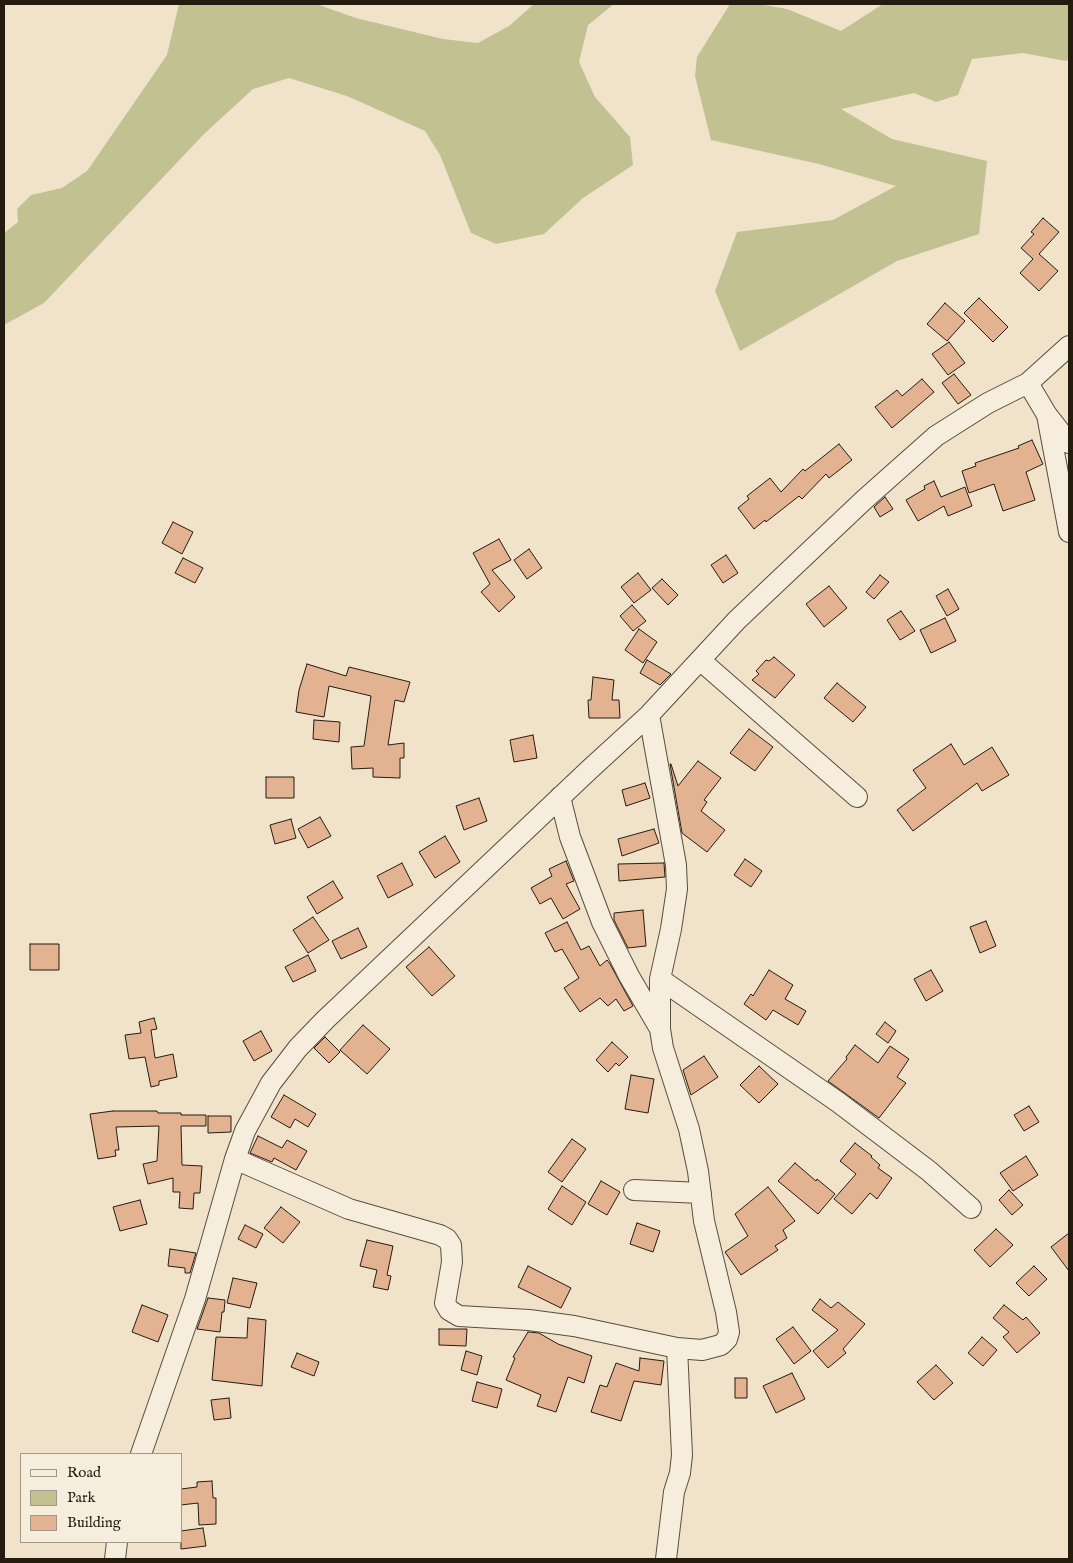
<!DOCTYPE html>
<html>
<head>
<meta charset="utf-8">
<style>
  body { margin:0 }
  #map { position:relative; width:1073px; height:1563px; overflow:hidden; background:#f1e3ca; font-family:"IM FELL English",serif }
  canvas { display:block }
  .frame { position:absolute; inset:0; border:5px solid #251b0f; pointer-events:none }
  .legend { position:absolute; left:20px; top:1453px; width:162px; height:90px; box-sizing:border-box; background:#f6eddd; border:1px solid #a2998b; margin:0; padding:6px 9px; list-style:none; font-size:15px; color:#251b0f }
  .legend li { display:flex; align-items:center; gap:10px; height:25px }
  .legend b { width:25px; border:1px solid #a2998b }
</style>
</head>
<body>
<div id="map">
<canvas width="1073" height="1563"></canvas>
<div class="frame"></div>
<ul class="legend">
<li><b style="height:6px;background:#f6eddd"></b>Road</li>
<li><b style="height:14px;background:#c1c192"></b>Park</li>
<li><b style="height:14px;background:#e2b291"></b>Building</li>
</ul>
</div>
<script>
const context = document.querySelector('canvas').getContext('2d');
context.lineJoin = 'round';
function fill(path, color) { context.fillStyle = color; context.fill(path, 'evenodd'); }
const shape = rows => new Path2D(rows.map(r => 'M' + r).join(''));
function stroke(path, color, width, dash) { context.strokeStyle = color; context.lineWidth = width; context.lineCap = dash ? 'butt' : 'round'; context.setLineDash(dash || []); context.stroke(path); }
const green = shape([
  [179,4,316,4,356,18,443,39,478,43,509,26,534,4,614,4,588,25,579,62,595,97,630,137,633,165,583,198,544,234,496,244,471,233,440,155,425,131,347,96,289,78,253,89,204,134,44,303,4,325,4,233,18,222,17,209,31,195,62,188,87,171,167,55],
  [730,4,758,4,787,9,841,31,883,4,1069,4,1069,59,1066,61,1023,53,972,59,958,95,936,102,914,93,841,109,892,139,987,161,979,234,897,261,740,351,715,291,737,232,833,220,896,186,819,164,711,140,695,76,697,57]
]);
const building = shape([
  [1043,218,1059,232,1039,254,1058,271,1039,291,1020,273,1033,259,1021,248,1034,234,1031,232,1043,218],
  [979,298,1008,327,993,342,964,313,979,298],
  [945,303,965,321,947,341,927,324,945,303],
  [949,342,965,363,948,375,932,354,949,342],
  [954,374,971,395,958,404,942,383,954,374],
  [922,379,934,392,892,428,875,407,897,390,902,396,922,379],
  [1032,440,1043,464,1026,472,1035,500,1003,511,994,484,969,493,962,471,976,466,975,463,1019,448,1018,446,1032,440],
  [839,444,852,460,829,478,826,474,802,499,799,496,766,522,765,520,754,529,738,508,749,499,747,496,770,478,781,492,803,469,805,471,839,444],
  [934,481,941,497,965,487,972,506,948,516,944,506,918,521,906,500,925,489,924,486,934,481],
  [885,497,893,509,880,517,874,507,885,497],
  [173,522,193,532,182,554,162,543,173,522],
  [499,539,511,560,492,570,515,597,499,612,481,592,490,584,473,553,499,539],
  [529,549,542,568,527,579,514,560,529,549],
  [726,555,738,573,723,583,711,565,726,555],
  [183,558,203,568,195,583,175,573,183,558],
  [638,573,651,590,634,603,621,587,638,573],
  [880,575,889,582,874,599,866,592,880,575],
  [662,579,678,595,668,605,652,588,662,579],
  [829,586,847,608,824,627,806,604,829,586],
  [948,589,959,609,947,616,936,596,948,589],
  [632,605,646,621,633,631,620,616,632,605],
  [901,611,915,631,900,640,887,620,901,611],
  [945,618,956,641,931,653,920,630,945,618],
  [639,629,657,642,643,663,625,650,639,629],
  [774,657,795,675,775,698,752,680,759,674,756,671,766,660,769,661,774,657],
  [647,660,671,674,660,685,640,673,647,660],
  [307,664,346,676,349,667,410,682,404,702,395,700,388,745,404,743,404,758,400,758,400,778,373,777,373,768,352,769,351,747,364,746,371,696,329,686,324,717,296,712,299,690,307,664],
  [593,677,614,680,612,700,619,700,620,718,589,718,588,700,591,700,593,677],
  [837,683,866,707,853,722,824,698,837,683],
  [314,720,340,722,339,742,313,739,314,720],
  [749,729,773,747,755,771,730,753,749,729],
  [533,735,537,758,514,762,510,740,533,735],
  [951,744,964,765,992,747,1009,775,982,791,977,783,913,831,897,810,926,788,913,770,951,744],
  [698,761,721,778,704,800,707,802,701,811,725,830,707,852,682,833,670,764,671,764,678,786,698,761],
  [266,777,294,777,294,798,266,798,266,777],
  [645,783,650,798,626,806,622,790,645,783],
  [479,798,487,821,464,830,456,806,479,798],
  [320,817,331,836,308,848,298,829,320,817],
  [291,819,296,838,275,844,270,825,291,819],
  [654,829,659,843,622,856,618,839,654,829],
  [445,836,460,862,435,878,419,852,445,836],
  [745,859,762,871,751,887,734,875,745,859],
  [566,861,574,881,566,884,580,909,563,919,551,898,540,904,531,888,552,876,549,869,566,861],
  [402,863,413,885,388,898,377,876,402,863],
  [664,863,665,877,619,881,618,864,664,863],
  [333,881,343,898,317,914,307,897,333,881],
  [643,910,646,946,628,948,614,920,614,913,643,910],
  [313,917,329,940,308,953,293,930,313,917],
  [986,921,996,946,980,953,970,927,986,921],
  [567,922,581,950,589,946,600,966,607,960,610,964,633,1006,624,1011,616,999,608,1006,600,998,580,1012,564,988,579,978,562,949,555,952,545,933,567,922],
  [358,928,367,947,341,959,332,941,358,928],
  [30,944,59,944,59,970,30,970,30,944],
  [429,947,455,976,432,996,406,967,429,947],
  [308,955,316,971,293,982,285,967,308,955],
  [769,970,793,985,785,999,806,1011,798,1025,773,1010,766,1020,744,1004,751,994,753,996,769,970],
  [931,970,943,991,926,1001,914,979,931,970],
  [154,1018,157,1029,151,1030,155,1058,173,1054,177,1077,159,1081,159,1085,151,1087,145,1057,129,1059,125,1035,141,1033,139,1022,154,1018],
  [885,1022,896,1031,888,1043,876,1034,885,1022],
  [363,1025,390,1049,367,1074,340,1050,363,1025],
  [261,1031,272,1051,254,1061,243,1041,261,1031],
  [325,1037,340,1052,329,1063,314,1048,325,1037],
  [612,1042,628,1057,619,1066,616,1063,608,1072,596,1060,612,1042],
  [855,1045,878,1063,890,1046,909,1059,897,1077,906,1083,879,1118,828,1081,847,1059,846,1057,855,1045],
  [704,1056,718,1077,691,1095,683,1070,704,1056],
  [759,1066,778,1084,759,1103,740,1085,759,1066],
  [631,1075,654,1079,648,1113,625,1109,631,1075],
  [284,1095,316,1114,308,1127,295,1119,290,1128,271,1117,284,1095],
  [1029,1106,1039,1122,1024,1131,1014,1115,1029,1106],
  [113,1111,157,1111,158,1113,181,1113,181,1115,206,1115,206,1126,181,1126,182,1165,202,1166,200,1193,194,1193,193,1209,179,1208,180,1192,173,1192,173,1178,148,1184,143,1164,157,1161,159,1126,116,1127,119,1150,115,1150,116,1156,98,1159,90,1114,113,1111],
  [208,1116,231,1116,231,1132,208,1133,208,1116],
  [258,1136,282,1148,287,1140,307,1151,296,1170,274,1158,272,1162,250,1153,258,1136],
  [572,1139,586,1149,562,1182,548,1172,572,1139],
  [855,1143,872,1156,871,1157,880,1165,878,1168,892,1178,877,1199,870,1193,852,1214,834,1199,856,1174,840,1161,855,1143],
  [1026,1156,1038,1175,1013,1191,1000,1173,1026,1156],
  [795,1163,816,1181,817,1179,835,1194,818,1214,778,1181,795,1163],
  [601,1181,620,1192,607,1215,588,1204,601,1181],
  [562,1186,586,1202,572,1225,548,1209,562,1186],
  [768,1187,795,1221,783,1230,787,1238,775,1246,778,1250,741,1275,725,1252,748,1236,735,1214,768,1187],
  [1009,1190,1023,1205,1012,1215,999,1200,1009,1190],
  [140,1200,147,1224,120,1231,113,1207,140,1200],
  [281,1207,300,1222,283,1243,264,1228,281,1207],
  [637,1223,660,1231,653,1252,630,1244,637,1223],
  [245,1225,263,1234,256,1248,238,1239,245,1225],
  [996,1229,1013,1245,990,1267,974,1250,996,1229],
  [1069,1233,1069,1271,1051,1247,1069,1233],
  [367,1240,393,1246,387,1275,391,1276,388,1290,373,1287,377,1270,360,1266,367,1240],
  [170,1249,196,1253,190,1273,185,1273,185,1268,168,1266,170,1249],
  [528,1266,571,1288,561,1308,518,1287,528,1266],
  [1034,1266,1047,1279,1029,1296,1016,1283,1034,1266],
  [233,1278,257,1283,250,1308,227,1303,233,1278],
  [208,1298,225,1300,224,1312,222,1312,220,1332,197,1329,208,1298],
  [820,1299,831,1308,838,1302,865,1324,843,1349,846,1353,828,1368,813,1351,838,1330,812,1310,820,1299],
  [142,1305,168,1315,158,1342,132,1332,142,1305],
  [1004,1305,1023,1320,1026,1317,1040,1333,1017,1353,1003,1337,1009,1332,993,1318,1004,1305],
  [248,1318,266,1320,262,1386,212,1380,216,1337,247,1338,248,1318],
  [793,1327,811,1351,794,1364,776,1339,793,1327],
  [439,1329,467,1329,466,1346,439,1345,439,1329],
  [528,1332,539,1333,558,1344,592,1356,584,1383,568,1377,556,1412,537,1406,541,1395,506,1380,515,1358,513,1357,528,1332],
  [982,1337,997,1350,983,1366,968,1353,982,1337],
  [466,1351,482,1356,477,1375,461,1370,466,1351],
  [297,1353,319,1362,314,1376,291,1367,297,1353],
  [640,1358,664,1361,661,1385,634,1381,621,1421,591,1412,600,1385,607,1387,616,1363,639,1371,640,1358],
  [936,1365,953,1383,934,1400,917,1382,936,1365],
  [792,1373,805,1399,776,1413,763,1386,792,1373],
  [735,1378,747,1378,747,1398,735,1398,735,1378],
  [477,1382,502,1389,497,1408,472,1401,477,1382],
  [229,1398,231,1418,214,1420,211,1400,229,1398],
  [212,1481,213,1498,216,1498,216,1524,199,1525,198,1503,181,1505,181,1489,197,1487,197,1482,212,1481],
  [203,1528,206,1546,181,1549,181,1531,203,1528]
]);
const minor = shape([
  [1028,383,1047,415,1069,443],
  [1047,415,1069,532],
  [700,660,857,797],
  [649,715,676,865,677,889,671,929,660,979,660,1027],
  [660,979,838,1102,929,1171,971,1208],
  [235,1159,349,1209,440,1235,447,1239,451,1245,452,1262,445,1303,449,1310,459,1316,529,1320,574,1326,677,1348,702,1350,721,1345,727,1339,729,1332,726,1312,704,1221,698,1171,689,1129,663,1048,660,1029,629,976,602,922,570,837,560,797],
  [634,1190,701,1193],
  [141,1454,195,1299,235,1159,245,1131,271,1083,298,1048,325,1020,589,770,649,715,737,620,865,499,936,436,988,403,1028,383,1069,346],
  [115,1559,117,1542],
  [666,1559,674,1492,680,1473,682,1455,677,1348]
]);
fill(green, '#c1c192');
fill(building, '#e2b291');
stroke(building, '#251b0f', 1);
stroke(minor, '#584d3e', 22);
stroke(minor, '#f6eddd', 20);
</script>
</body>
</html>
